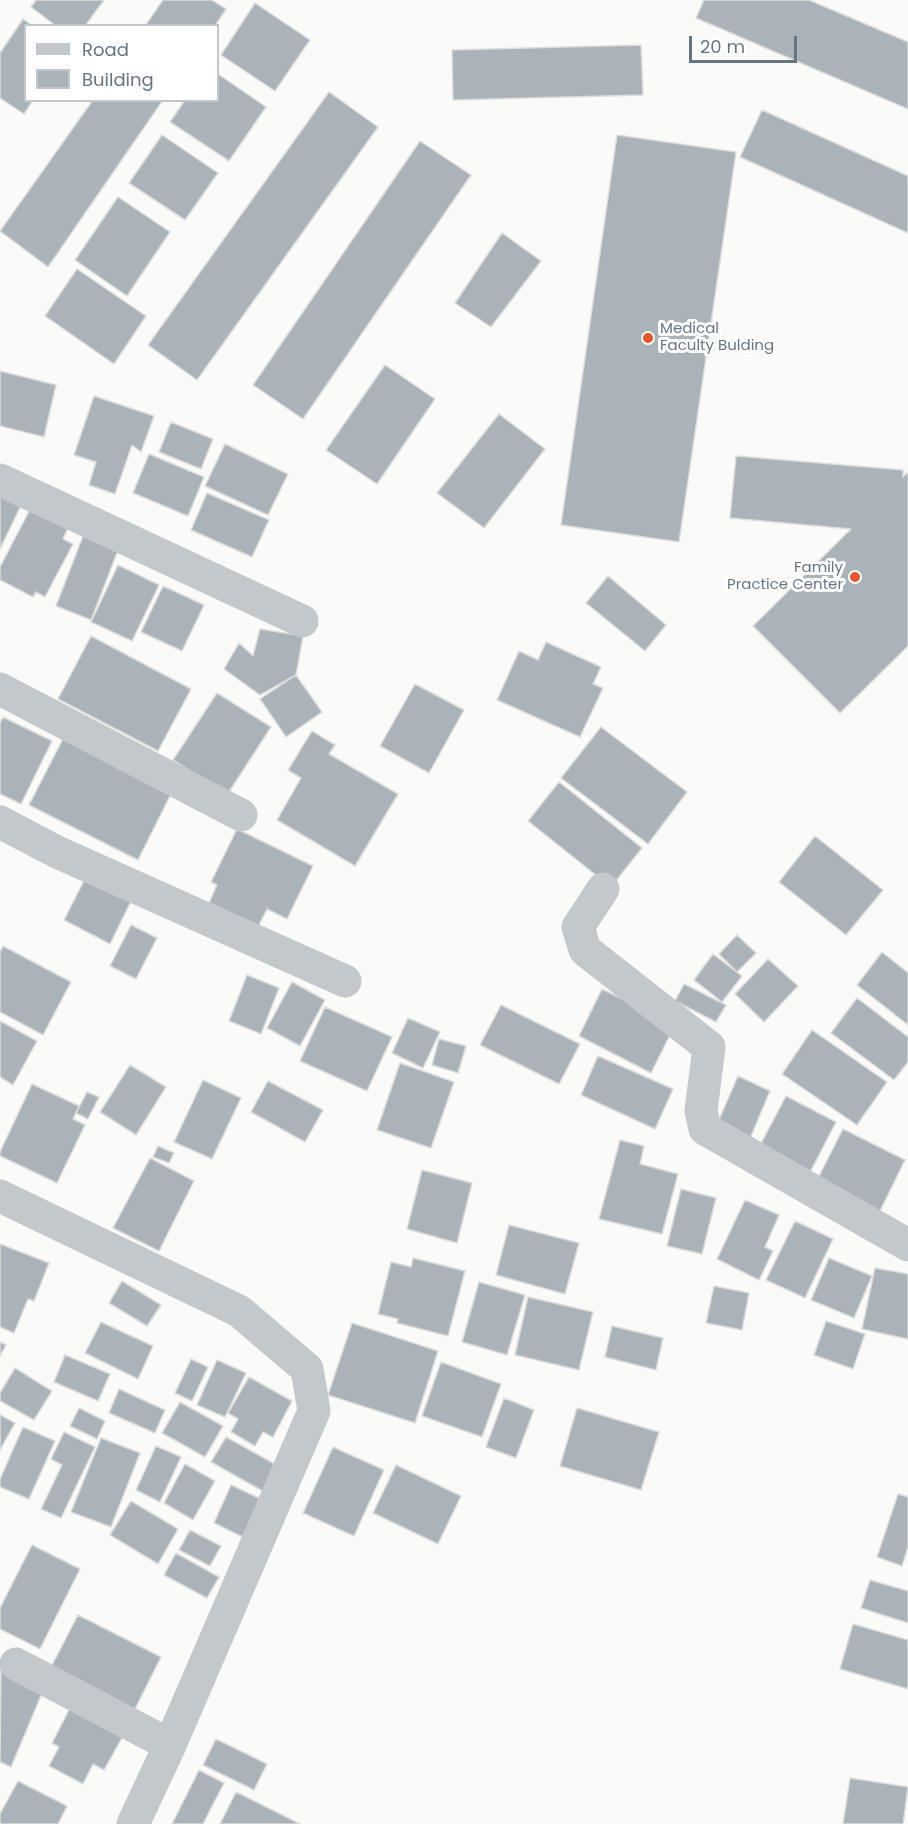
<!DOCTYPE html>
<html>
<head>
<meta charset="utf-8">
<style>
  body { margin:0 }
  #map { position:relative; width:908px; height:1824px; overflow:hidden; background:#fafaf8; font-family:Poppins,sans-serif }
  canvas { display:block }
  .legend { position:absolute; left:24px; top:24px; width:195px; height:78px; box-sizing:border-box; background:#fff; border:2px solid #c1c8cd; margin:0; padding:8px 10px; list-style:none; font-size:18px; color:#657683 }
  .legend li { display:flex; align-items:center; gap:12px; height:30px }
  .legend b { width:30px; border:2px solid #c1c8cd }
  .scale { position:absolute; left:689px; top:36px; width:108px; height:27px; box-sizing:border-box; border:3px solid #657683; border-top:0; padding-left:8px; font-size:18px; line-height:21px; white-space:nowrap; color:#657683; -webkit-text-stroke:4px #fff; paint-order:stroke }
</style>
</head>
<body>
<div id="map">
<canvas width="908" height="1824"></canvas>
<ul class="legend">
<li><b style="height:8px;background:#c3c8cc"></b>Road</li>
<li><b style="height:16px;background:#aab3b9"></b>Building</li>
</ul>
<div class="scale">20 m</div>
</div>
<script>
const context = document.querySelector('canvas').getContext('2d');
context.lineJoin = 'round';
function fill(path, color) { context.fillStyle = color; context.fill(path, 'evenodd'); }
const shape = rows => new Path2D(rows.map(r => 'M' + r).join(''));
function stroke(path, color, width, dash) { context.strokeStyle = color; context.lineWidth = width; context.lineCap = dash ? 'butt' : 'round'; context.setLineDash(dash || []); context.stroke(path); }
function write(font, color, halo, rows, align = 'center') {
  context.font = font + ' Poppins,sans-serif'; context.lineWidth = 6; context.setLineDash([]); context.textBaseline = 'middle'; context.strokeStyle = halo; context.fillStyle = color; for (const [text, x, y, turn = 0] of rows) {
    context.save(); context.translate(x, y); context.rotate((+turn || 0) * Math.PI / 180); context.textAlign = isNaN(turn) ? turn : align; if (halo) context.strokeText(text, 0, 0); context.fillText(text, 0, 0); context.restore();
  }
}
const building = shape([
  [36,0,104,0,85,26,56,26,31,7,36,0],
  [163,0,212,0,226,9,215,26,145,26,163,0],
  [704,0,809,0,908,42,908,109,696,18,704,0],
  [255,3,310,40,275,91,221,55,255,3],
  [23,19,33,26,26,26,26,100,33,100,24,114,0,98,0,53,23,19],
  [641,45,643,95,453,100,452,50,641,45],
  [218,74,266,107,229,161,170,122,185,100,218,100,218,74],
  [329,92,378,127,197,380,148,345,329,92],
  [93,100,163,100,48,267,0,231,93,100],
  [762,110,908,176,908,233,740,157,762,110],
  [162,135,218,173,185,220,129,183,162,135],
  [617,135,736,152,679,542,561,525,617,135],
  [420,141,471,175,303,419,253,385,420,141],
  [118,197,170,232,127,296,75,260,118,197],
  [502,233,541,261,491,327,455,303,502,233],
  [77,269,146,316,114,364,45,316,77,269],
  [385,365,435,399,377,484,326,450,385,365],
  [0,371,56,385,44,437,0,426,0,371],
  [94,396,154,416,141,452,132,445,115,494,89,485,96,462,74,455,94,396],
  [499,414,545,449,484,528,437,493,499,414],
  [171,422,213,439,201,469,159,452,171,422],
  [225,444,288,474,268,515,205,486,225,444],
  [149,454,204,477,188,516,133,493,149,454],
  [736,456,903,470,903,477,908,472,908,646,840,713,753,626,851,529,730,518,736,456],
  [0,488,24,499,0,549,0,488],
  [207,493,269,520,252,557,191,530,207,493],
  [35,500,72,519,63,539,73,544,45,597,36,592,33,597,0,580,0,567,35,500],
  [85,531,120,545,91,620,56,606,85,531],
  [118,565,159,585,132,641,91,622,118,565],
  [608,576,666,625,645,651,586,603,608,576],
  [163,586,204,605,182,651,141,632,163,586],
  [260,629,303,636,296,675,260,695,224,669,239,643,253,656,260,629],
  [91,636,191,689,158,751,58,699,91,636],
  [546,642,601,667,593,684,603,688,580,737,497,700,519,651,538,660,546,642],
  [296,675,322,712,286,737,260,699,296,675],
  [415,684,464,710,429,773,380,746,415,684],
  [217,693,271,727,227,795,173,760,217,693],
  [3,717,52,741,21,804,0,794,0,723,3,717],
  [601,727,687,792,648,844,561,778,601,727],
  [312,731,335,745,329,754,398,794,355,866,277,820,301,778,288,770,312,731],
  [66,733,174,788,138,860,29,805,66,733],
  [559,782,642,848,611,887,528,821,559,782],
  [237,829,313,866,287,919,267,909,258,927,209,903,217,885,211,882,237,829],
  [815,836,883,890,846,935,779,882,815,836],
  [88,873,134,895,110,944,64,920,88,873],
  [131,925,157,938,136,979,110,966,131,925],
  [737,935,756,953,737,972,719,954,737,935],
  [3,946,71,982,43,1035,0,1012,0,952,3,946],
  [882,952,908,973,908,1025,857,985,882,952],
  [713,954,742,976,722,1002,694,980,713,954],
  [768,959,798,986,764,1022,735,994,768,959],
  [247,975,279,988,261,1034,229,1021,247,975],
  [292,982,325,1000,300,1046,267,1028,292,982],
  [684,984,726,1005,716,1022,675,1001,684,984],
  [602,989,675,1025,651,1073,579,1036,602,989],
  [857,998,908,1037,908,1062,894,1080,831,1033,857,998],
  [501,1005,580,1044,559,1084,480,1045,501,1005],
  [325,1007,392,1037,367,1091,300,1061,325,1007],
  [408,1018,440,1032,423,1068,392,1053,408,1018],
  [0,1021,37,1041,13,1085,0,1077,0,1021],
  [812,1030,887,1082,857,1125,782,1074,812,1030],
  [439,1039,466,1046,458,1073,432,1065,439,1039],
  [598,1056,673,1089,655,1129,581,1095,598,1056],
  [400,1063,454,1082,431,1148,377,1130,400,1063],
  [130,1065,166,1087,136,1135,100,1112,130,1065],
  [738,1076,770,1091,748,1143,715,1129,738,1076],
  [203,1080,241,1098,212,1159,174,1142,203,1080],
  [268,1081,323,1110,305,1142,251,1112,268,1081],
  [32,1084,79,1106,73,1119,85,1125,57,1183,0,1156,0,1152,32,1084],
  [87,1092,99,1097,88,1119,76,1113,87,1092],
  [786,1096,836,1122,805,1182,755,1155,786,1096],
  [843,1129,905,1160,879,1213,816,1182,843,1129],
  [620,1140,644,1146,640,1164,678,1174,662,1234,599,1219,620,1140],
  [158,1146,174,1153,169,1163,153,1157,158,1146],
  [150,1158,194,1181,159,1251,113,1228,150,1158],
  [422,1170,472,1183,457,1243,407,1229,422,1170],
  [681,1189,716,1198,702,1254,667,1246,681,1189],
  [745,1200,779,1215,765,1247,773,1251,759,1280,717,1259,745,1200],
  [795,1221,833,1239,805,1298,766,1280,795,1221],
  [509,1225,579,1243,565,1294,496,1275,509,1225],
  [0,1244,49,1263,34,1301,28,1299,14,1333,0,1327,0,1244],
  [413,1258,465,1271,448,1336,397,1323,398,1319,378,1314,391,1262,411,1267,413,1258],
  [829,1258,872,1276,854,1318,811,1300,829,1258],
  [875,1268,908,1274,908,1339,862,1329,875,1268],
  [122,1281,161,1305,147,1326,109,1303,122,1281],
  [479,1282,525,1295,507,1355,462,1342,479,1282],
  [714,1286,749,1293,742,1330,706,1323,714,1286],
  [528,1297,593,1312,579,1370,515,1355,528,1297],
  [826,1321,865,1334,853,1369,814,1355,826,1321],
  [101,1322,153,1346,138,1379,85,1353,101,1322],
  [352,1323,438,1351,415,1423,328,1395,352,1323],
  [612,1326,663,1338,656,1370,605,1357,612,1326],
  [0,1342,6,1345,0,1356,0,1342],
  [65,1355,110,1374,98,1401,54,1382,65,1355],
  [191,1359,208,1367,192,1401,175,1393,191,1359],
  [217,1360,246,1373,225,1417,197,1405,217,1360],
  [441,1362,501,1384,482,1437,422,1416,441,1362],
  [15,1368,52,1391,34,1420,0,1401,0,1393,15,1368],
  [249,1377,292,1401,273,1437,263,1432,255,1446,231,1432,238,1419,228,1413,249,1377],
  [119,1389,165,1410,155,1433,109,1413,119,1389],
  [504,1398,534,1410,516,1458,486,1447,504,1398],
  [180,1402,223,1426,205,1457,162,1433,180,1402],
  [79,1408,105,1421,97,1439,70,1426,79,1408],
  [577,1408,659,1432,641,1490,560,1466,577,1408],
  [0,1415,15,1423,0,1450,0,1415],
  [23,1427,55,1441,29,1499,0,1487,0,1479,23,1427],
  [64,1432,95,1447,61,1518,41,1509,62,1465,51,1459,64,1432],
  [226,1437,282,1468,268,1494,211,1462,226,1437],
  [101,1438,140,1453,111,1527,71,1512,101,1438],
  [156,1446,181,1457,160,1502,136,1490,156,1446],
  [333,1447,384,1470,354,1536,303,1513,333,1447],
  [185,1464,215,1481,193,1520,164,1503,185,1464],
  [396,1465,461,1496,438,1544,373,1513,396,1465],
  [231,1485,261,1499,243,1537,214,1523,231,1485],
  [898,1494,908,1497,908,1547,902,1566,877,1557,898,1494],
  [131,1501,178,1529,158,1564,110,1535,131,1501],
  [190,1530,221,1546,210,1566,179,1550,190,1530],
  [32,1545,80,1569,40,1649,0,1629,0,1608,32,1545],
  [176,1553,219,1577,207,1598,164,1575,176,1553],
  [870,1580,908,1591,908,1623,861,1608,870,1580],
  [78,1615,161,1657,134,1711,50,1669,78,1615],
  [853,1624,908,1640,908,1689,840,1669,853,1624],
  [1,1668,45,1686,11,1767,0,1762,1,1668],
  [70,1708,123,1736,104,1770,93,1764,83,1784,49,1766,59,1747,52,1743,70,1708],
  [216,1739,267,1764,254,1790,203,1765,216,1739],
  [199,1770,224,1783,203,1824,172,1824,199,1770],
  [850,1778,908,1787,903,1824,843,1824,850,1778],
  [18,1781,67,1806,58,1824,0,1824,0,1814,18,1781],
  [236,1792,300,1824,220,1824,236,1792]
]);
const minor = shape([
  [0,480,302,621],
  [0,689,241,815],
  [0,822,57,852,345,981],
  [603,889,578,927,585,950,709,1047,701,1111,705,1129,908,1245],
  [0,1196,239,1311,307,1369,314,1411,170,1745,133,1824],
  [16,1664,170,1745]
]);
const markers = [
  [648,338,6,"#e4572e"],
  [855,577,6,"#e4572e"]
];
const poiNames = [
  ["Medical",660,329],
  ["Faculty Bulding",660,346],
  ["Family",843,568,"right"],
  ["Practice Center",843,585,"right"]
];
fill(building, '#aab3b9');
stroke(building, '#dcdcda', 1.5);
stroke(minor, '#c3c8cc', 33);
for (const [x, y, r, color] of markers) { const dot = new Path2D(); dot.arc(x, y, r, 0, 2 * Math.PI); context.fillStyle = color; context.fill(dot); stroke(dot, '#fff', 2); }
write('15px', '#657683', '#fff', poiNames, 'left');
</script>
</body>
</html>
